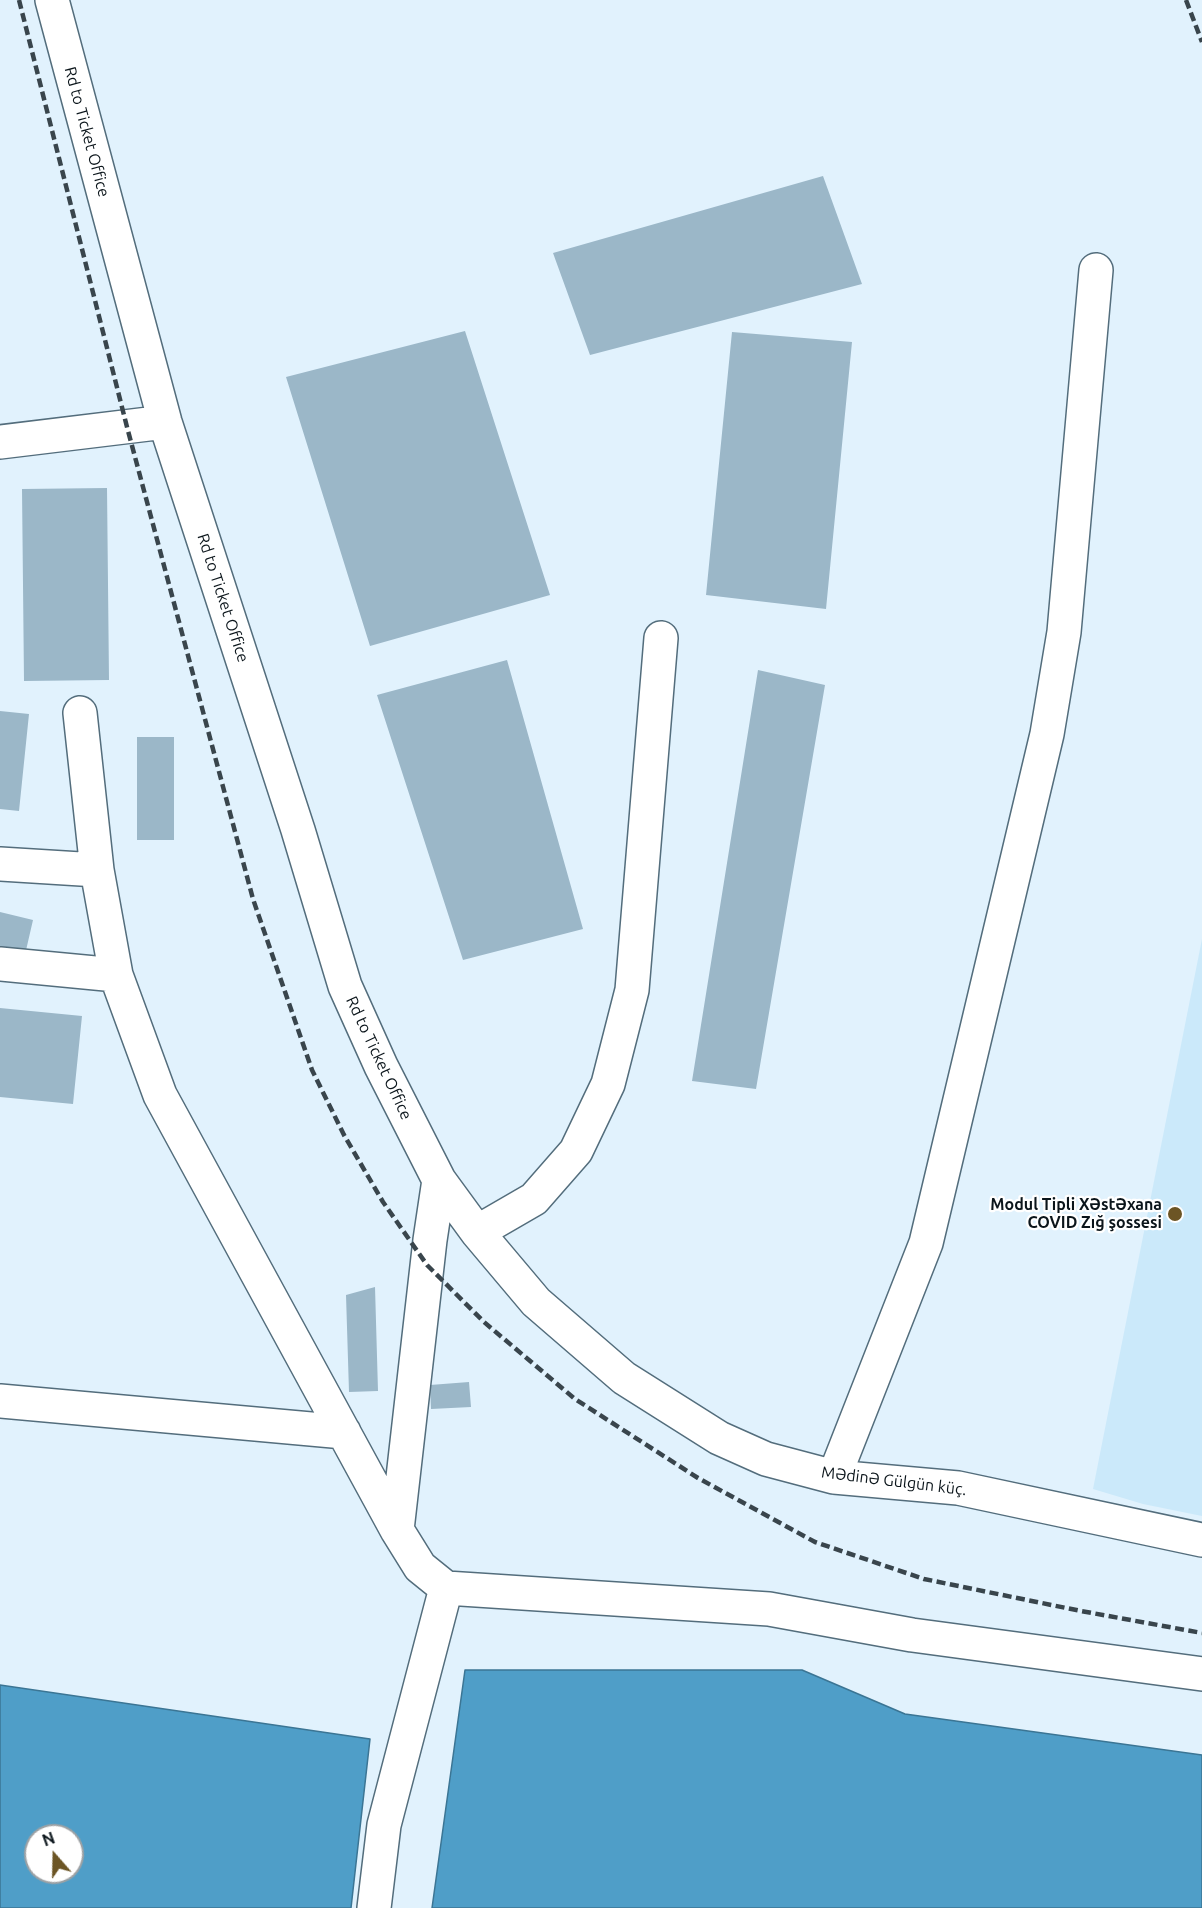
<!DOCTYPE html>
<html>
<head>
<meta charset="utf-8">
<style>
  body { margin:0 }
  #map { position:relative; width:1202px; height:1908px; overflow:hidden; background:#e1f2fd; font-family:Ubuntu,sans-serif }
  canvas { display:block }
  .north { position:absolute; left:24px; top:1824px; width:60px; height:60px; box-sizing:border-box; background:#fff; border:2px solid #9da1a4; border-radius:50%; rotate:340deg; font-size:16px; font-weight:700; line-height:24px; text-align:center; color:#0b151b }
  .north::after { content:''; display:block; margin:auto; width:21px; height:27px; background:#6c5525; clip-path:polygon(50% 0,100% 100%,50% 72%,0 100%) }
</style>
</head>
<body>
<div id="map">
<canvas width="1202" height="1908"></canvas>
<div class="north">N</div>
</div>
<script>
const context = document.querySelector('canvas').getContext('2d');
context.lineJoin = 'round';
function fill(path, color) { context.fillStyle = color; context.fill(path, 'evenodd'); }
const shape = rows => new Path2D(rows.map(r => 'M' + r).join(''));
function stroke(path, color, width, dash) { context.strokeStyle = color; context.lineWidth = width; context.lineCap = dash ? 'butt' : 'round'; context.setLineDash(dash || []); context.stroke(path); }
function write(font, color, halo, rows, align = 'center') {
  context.font = font + ' Ubuntu,sans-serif'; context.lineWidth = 4.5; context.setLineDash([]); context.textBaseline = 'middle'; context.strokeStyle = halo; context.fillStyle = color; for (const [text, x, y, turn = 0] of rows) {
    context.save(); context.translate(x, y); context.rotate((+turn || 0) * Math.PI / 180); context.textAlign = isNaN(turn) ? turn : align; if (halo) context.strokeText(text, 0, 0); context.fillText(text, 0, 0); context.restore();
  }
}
const built = shape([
  [1202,939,1202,1516,1143,1504,1093,1489]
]);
const water = shape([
  [465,1670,802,1670,905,1714,1202,1755,1202,1908,432,1908,465,1670],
  [0,1685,370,1739,351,1908,0,1908,0,1685],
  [36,1836,72,1836,72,1872,36,1872,36,1836]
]);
const building = shape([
  [823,176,862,284,590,355,553,253],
  [465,331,550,595,370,646,286,377],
  [732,332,852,342,826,609,706,595],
  [107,488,109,680,24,681,22,489],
  [507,660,583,929,463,960,377,695],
  [758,670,825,685,756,1089,692,1081],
  [0,711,29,714,19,811,0,809],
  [137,737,174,737,174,840,137,840],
  [0,912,33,920,24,959,0,953],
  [0,1008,82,1016,73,1104,0,1097],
  [375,1287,378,1391,349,1392,346,1295],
  [469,1382,471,1407,431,1409,430,1385]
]);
const minor = shape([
  [52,0,165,422,298,830,345,986,381,1066,439,1180,477,1232,536,1302,624,1378,719,1438,766,1459,834,1477,958,1488,1202,1540],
  [0,442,165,422],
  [80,713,97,870,116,975,160,1095,397,1530,420,1567,446,1588,769,1609,912,1635,1202,1674],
  [0,864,97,870],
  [0,964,116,975],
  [477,1232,534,1199,576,1151,608,1084,632,990,661,638],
  [0,1401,344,1432],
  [834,1477,926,1243,1047,734,1064,632,1096,270],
  [397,1530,430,1240,439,1180],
  [374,1908,384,1825,446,1588]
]);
const rail = shape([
  [19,0,127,427,253,899,312,1070,344,1135,383,1202,427,1265,484,1322,575,1399,698,1478,815,1542,924,1579,1081,1611,1202,1633],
  [1186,0,1202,42]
]);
const markers = [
  [1175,1214,8,"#6c5525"]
];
const streetNames = [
  ["Rd to Ticket Office",87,132,75],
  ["Rd to Ticket Office",223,598,72],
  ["Rd to Ticket Office",379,1058,65],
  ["Mədinə Gülgün küç.",894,1481,7]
];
const poiNames = [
  ["Modul Tipli Xəstəxana",1162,1205],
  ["COVID Zığ şossesi",1162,1223]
];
fill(built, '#cbe9fa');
fill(water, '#4f9ec8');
stroke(water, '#3b7594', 1.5);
fill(building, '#9bb7c8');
stroke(minor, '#536d7c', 36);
stroke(minor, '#fff', 33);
stroke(rail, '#39454c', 4.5, [9, 4.5]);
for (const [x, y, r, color] of markers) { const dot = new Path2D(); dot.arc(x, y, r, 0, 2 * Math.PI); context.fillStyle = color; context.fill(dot); stroke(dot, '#fff', 2); }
write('16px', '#0b151b', '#fff', streetNames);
write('bold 16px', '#0b151b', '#fff', poiNames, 'right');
</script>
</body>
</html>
